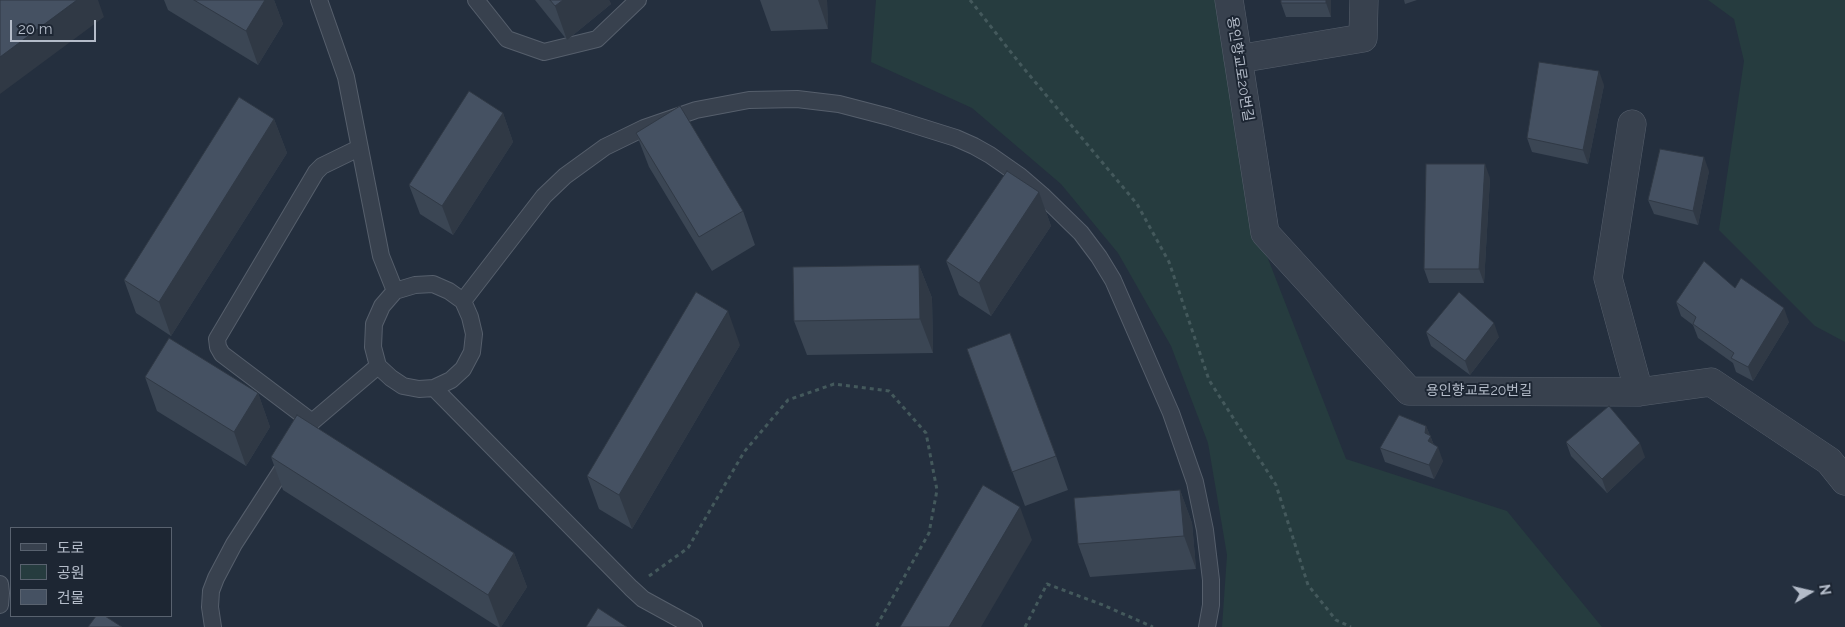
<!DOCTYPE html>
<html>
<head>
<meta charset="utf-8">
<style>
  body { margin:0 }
  #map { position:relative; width:1845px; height:627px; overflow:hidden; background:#242f3e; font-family:Raleway,"Noto Sans KR",sans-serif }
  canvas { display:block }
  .legend { position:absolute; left:10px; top:527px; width:162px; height:90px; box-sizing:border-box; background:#1d2633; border:1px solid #59626f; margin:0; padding:6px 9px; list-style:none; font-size:15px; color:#b4bcc9 }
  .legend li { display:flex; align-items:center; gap:10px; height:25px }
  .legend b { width:25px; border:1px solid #59626f }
  .north { position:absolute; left:1785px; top:567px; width:50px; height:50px; -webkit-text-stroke:4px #1d2633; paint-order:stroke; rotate:81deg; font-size:14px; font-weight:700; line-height:20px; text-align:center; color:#b4bcc9 }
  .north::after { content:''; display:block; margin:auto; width:18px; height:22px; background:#b4bcc9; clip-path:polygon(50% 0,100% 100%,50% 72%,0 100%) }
  .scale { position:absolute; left:10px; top:20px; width:86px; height:22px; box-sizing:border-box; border:2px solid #b4bcc9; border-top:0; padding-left:6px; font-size:15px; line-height:18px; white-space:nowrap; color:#b4bcc9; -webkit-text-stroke:4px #1d2633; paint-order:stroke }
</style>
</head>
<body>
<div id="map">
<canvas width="1845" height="627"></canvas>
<ul class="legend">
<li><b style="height:6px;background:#38414e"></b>도로</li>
<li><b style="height:14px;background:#263c3f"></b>공원</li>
<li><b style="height:14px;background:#455162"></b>건물</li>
</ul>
<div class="north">N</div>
<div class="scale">20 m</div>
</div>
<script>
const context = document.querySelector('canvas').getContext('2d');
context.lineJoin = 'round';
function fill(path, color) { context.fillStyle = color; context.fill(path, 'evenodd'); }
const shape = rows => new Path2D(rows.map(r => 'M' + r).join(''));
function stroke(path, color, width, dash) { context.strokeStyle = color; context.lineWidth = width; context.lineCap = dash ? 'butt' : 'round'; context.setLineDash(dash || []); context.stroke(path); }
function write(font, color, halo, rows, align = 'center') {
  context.font = font + ' Raleway,"Noto Sans KR",sans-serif'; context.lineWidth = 4; context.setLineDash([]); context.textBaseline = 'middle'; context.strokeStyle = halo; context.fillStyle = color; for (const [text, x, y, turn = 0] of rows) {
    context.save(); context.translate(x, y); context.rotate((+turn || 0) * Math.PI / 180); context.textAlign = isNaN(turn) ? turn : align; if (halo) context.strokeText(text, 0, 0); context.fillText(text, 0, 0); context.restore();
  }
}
const green = shape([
  [876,0,1224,0,1258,233,1346,459,1507,511,1602,627,1222,627,1227,555,1208,443,1171,346,1118,253,1061,184,972,108,871,62],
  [1708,0,1845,0,1845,342,1815,326,1719,230,1744,61,1734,19]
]);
const path = shape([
  [970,0,1021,65,1137,204,1169,262,1209,380,1276,485,1308,585,1336,620,1351,627],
  [649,576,688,548,744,452,788,400,834,384,889,391,926,433,937,490,929,533,876,627],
  [1025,627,1047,584,1103,605,1153,627]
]);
const lane = shape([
  [319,0,346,77,381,256,395,291,382,306,374,324,373,347,378,366,391,378,403,386,419,389,434,388,631,588,643,599,694,627],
  [476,0,507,39,544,52,597,39,638,0],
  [395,291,415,285,433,284,449,291,463,301,544,196,565,176,605,147,644,128,696,110,749,100,797,99,839,104,889,117,956,138,974,146,990,155,1020,176,1042,195,1081,233,1099,257,1113,280,1171,413,1195,482,1205,530,1211,580,1211,605,1207,627],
  [434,388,451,380,463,369,472,352,474,334,470,317,463,301],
  [312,422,222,354,218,347,217,339,316,172,322,166,359,148],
  [308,430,312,422,378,366],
  [0,584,1,593,0,605],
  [213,627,210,607,211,591,216,578,234,544,289,459]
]);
const street = shape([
  [1229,0,1265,233,1409,391,1639,392,1711,382,1829,461,1845,481],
  [1238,59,1363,38,1364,0],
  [1632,124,1608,278,1639,392]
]);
const wall = shape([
  [164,0,274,0,283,24,258,65,168,10],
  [535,0,609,0,611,4,567,40],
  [760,0,827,0,828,29,771,31],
  [1281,0,1331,0,1331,17,1286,17,1281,3],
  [1404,0,1417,0,1405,4],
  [1604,85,1588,164,1532,152,1527,138],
  [503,113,513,142,453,235,420,214,409,185],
  [274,119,287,153,171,336,136,313,124,280],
  [636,133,743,211,755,245,712,271,649,167],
  [1709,171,1698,225,1654,214,1648,200],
  [1490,178,1484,283,1429,283,1424,269],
  [1039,192,1051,226,991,316,959,295,946,261],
  [919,265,932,298,933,353,807,355,794,321],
  [1735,288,1789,322,1753,381,1736,372,1733,363,1698,338,1693,325,1681,316,1676,302],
  [1426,332,1499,337,1470,375,1431,346],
  [740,345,632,529,599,509,587,476],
  [967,349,1056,456,1068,490,1025,506],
  [145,377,258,393,270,427,246,466,157,411],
  [1426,426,1434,445,1443,461,1434,479,1385,462,1380,448],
  [1566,442,1645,457,1607,493,1571,456],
  [271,457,514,553,527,587,501,627,498,627,283,490],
  [1180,490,1192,523,1196,569,1090,577,1078,544]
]);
const shadedWall = shape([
  [77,0,98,0,104,17,0,94,0,57],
  [265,0,274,0,283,24,258,65,246,31],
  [563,0,609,0,611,4,567,40,555,6],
  [818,0,827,0,828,29],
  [1326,0,1331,0,1331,17,1326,3],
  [1599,71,1604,85,1588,164,1583,150],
  [503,113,513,142,453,235,442,206],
  [274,119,287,153,171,336,159,302],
  [1704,157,1709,171,1698,225,1693,211],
  [1485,164,1490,178,1484,283,1479,269],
  [1039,192,1051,226,991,316,979,283],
  [919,265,932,298,933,353,920,319],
  [1784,308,1789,322,1753,381,1748,367],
  [728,311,740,345,632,529,619,495],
  [1494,323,1499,337,1470,375,1465,361],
  [258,393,270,427,246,466,234,432],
  [1426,426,1436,450,1433,455,1425,433],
  [1640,443,1645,457,1607,493,1602,479],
  [1438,447,1443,461,1434,479,1429,465],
  [1180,490,1192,523,1196,569,1184,536],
  [1020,507,1032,540,981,627,949,627],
  [514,553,527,587,501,627,500,627,488,595]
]);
const building = shape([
  [0,0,77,0,0,57,0,0],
  [194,0,265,0,246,31,194,0],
  [550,0,563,0,555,6,550,0],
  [1281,0,1326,0,1326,3,1281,3,1281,0],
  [1539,62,1599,71,1583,150,1527,138,1539,62],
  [469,91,503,113,442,206,409,185,469,91],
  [239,97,274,119,159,302,124,280,239,97],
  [680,106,743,211,699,237,636,133,680,106],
  [1660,149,1704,157,1693,211,1648,200,1660,149],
  [1426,164,1485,164,1479,269,1424,269,1426,164],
  [1007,171,1039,192,979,283,946,261,1007,171],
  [1704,261,1735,288,1741,278,1784,308,1748,367,1731,358,1734,353,1693,324,1696,317,1676,302,1704,261],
  [919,265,920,319,794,321,793,267,919,265],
  [696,292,728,311,619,495,587,476,696,292],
  [1459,292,1494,323,1465,361,1426,332,1459,292],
  [1010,333,1056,456,1012,472,967,349,1010,333],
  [169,338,258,393,234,432,145,377,169,338],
  [1609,406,1640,443,1602,479,1566,442,1609,406],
  [297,415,514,553,488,595,271,457,297,415],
  [1399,415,1426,426,1425,433,1431,436,1428,441,1438,447,1429,465,1380,448,1399,415],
  [983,485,1020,507,949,627,900,627,983,485],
  [1180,490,1184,536,1078,544,1074,498,1180,490],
  [598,608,627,627,586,627,598,608],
  [96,616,105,616,122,627,88,627,96,616]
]);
const streetNames = [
  ["용인향교로20번길",1240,69,81],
  ["용인향교로20번길",1479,391]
];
fill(green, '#263c3f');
stroke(lane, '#565f6c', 18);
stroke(street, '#565f6c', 29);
stroke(path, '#44595c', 3, [4, 4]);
stroke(lane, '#38414e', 16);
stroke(street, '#38414e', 28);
fill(wall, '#3b4654');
fill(shadedWall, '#303945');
fill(building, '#455162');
stroke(building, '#303945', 1);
write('14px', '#b4bcc9', '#1d2633', streetNames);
</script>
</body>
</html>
